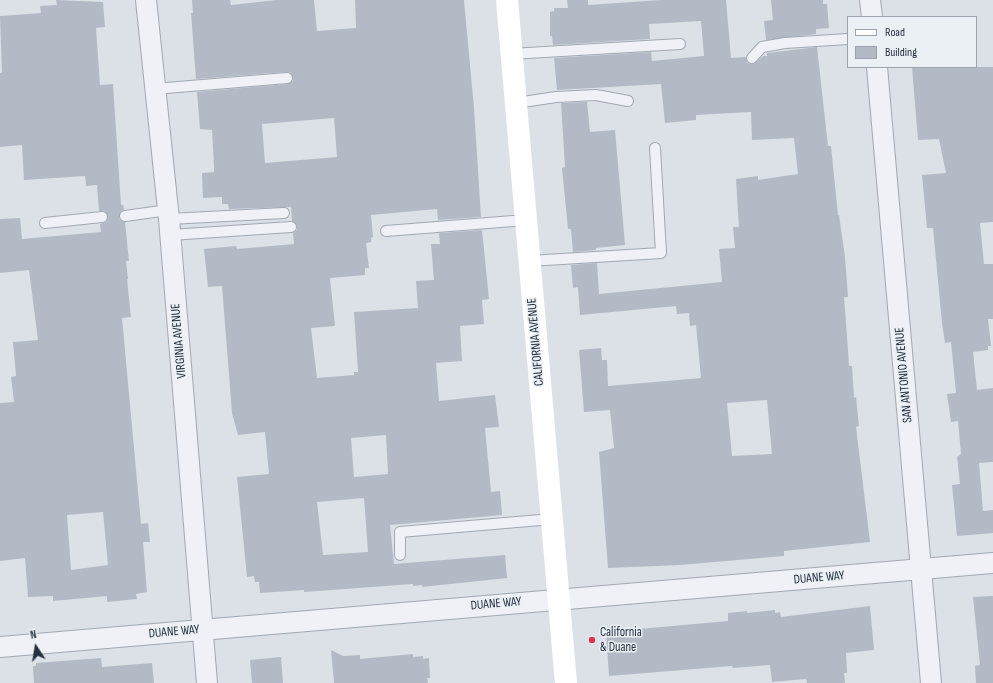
<!DOCTYPE html>
<html>
<head>
<meta charset="utf-8">
<style>
  body { margin:0 }
  #map { position:relative; width:993px; height:683px; overflow:hidden; background:#dce1e8; font-family:"Sofia Sans Condensed",sans-serif }
  canvas { display:block }
  .legend { position:absolute; left:847px; top:16px; width:130px; height:52px; box-sizing:border-box; background:#ebf0f5; border:1px solid #9ba3ac; margin:0; padding:5px 7px; list-style:none; font-size:12px; color:#242f3f }
  .legend li { display:flex; align-items:center; gap:8px; height:20px }
  .legend b { width:20px; border:1px solid #9ba3ac }
  .north { position:absolute; left:16px; top:627px; width:40px; height:40px; -webkit-text-stroke:3px #ebf0f5; paint-order:stroke; rotate:348deg; font-size:11px; font-weight:700; line-height:16px; text-align:center; color:#242f3f }
  .north::after { content:''; display:block; margin:auto; width:14px; height:18px; background:#242f3f; clip-path:polygon(50% 0,100% 100%,50% 72%,0 100%) }
</style>
</head>
<body>
<div id="map">
<canvas width="993" height="683"></canvas>
<ul class="legend">
<li><b style="height:5px;background:#fff"></b>Road</li>
<li><b style="height:11px;background:#b3bac5"></b>Building</li>
</ul>
<div class="north">N</div>
</div>
<script>
const context = document.querySelector('canvas').getContext('2d');
context.lineJoin = 'round';
function fill(path, color) { context.fillStyle = color; context.fill(path, 'evenodd'); }
const shape = rows => new Path2D(rows.map(r => 'M' + r).join(''));
function stroke(path, color, width, dash) { context.strokeStyle = color; context.lineWidth = width; context.lineCap = dash ? 'butt' : 'round'; context.setLineDash(dash || []); context.stroke(path); }
function write(font, color, halo, rows, align = 'center') {
  context.font = font + ' "Sofia Sans Condensed",sans-serif'; context.lineWidth = 3; context.setLineDash([]); context.textBaseline = 'middle'; context.strokeStyle = halo; context.fillStyle = color; for (const [text, x, y, turn = 0] of rows) {
    context.save(); context.translate(x, y); context.rotate((+turn || 0) * Math.PI / 180); context.textAlign = isNaN(turn) ? turn : align; if (halo) context.strokeText(text, 0, 0); context.fillText(text, 0, 0); context.restore();
  }
}
const building = shape([
  [56,0,103,2,105,27,96,28,100,85,113,84,121,205,123,205,124,210,121,211,119,217,120,220,125,222,129,261,126,261,128,279,127,279,131,317,122,318,141,524,148,523,150,542,143,542,147,592,136,594,137,599,107,602,107,596,53,601,53,596,28,597,25,558,0,561,0,403,14,402,11,377,16,376,13,342,38,340,29,270,0,273,0,219,20,218,22,239,101,232,100,224,106,222,108,217,105,211,99,211,97,185,86,186,85,176,24,180,22,145,0,147,0,73,2,73,0,16,41,13,40,6,57,5],
  [103,512,108,565,71,570,67,515],
  [192,0,230,0,231,5,277,0,314,0,317,31,356,28,355,0,464,0,474,108,481,217,438,220,437,209,371,215,373,237,371,238,371,242,366,243,369,268,365,268,365,275,330,278,335,326,311,328,317,378,354,375,354,372,358,372,354,312,418,308,416,281,434,280,431,244,440,244,439,233,482,230,489,299,482,300,484,324,460,326,462,361,436,363,439,401,495,395,499,427,485,428,491,492,500,491,502,515,390,525,394,564,505,555,507,578,422,587,422,585,413,586,413,584,304,592,304,590,260,593,259,582,255,582,254,576,247,577,237,477,269,474,265,432,238,435,232,413,222,286,208,287,204,249,236,246,237,249,294,244,293,233,297,230,297,226,292,221,291,207,229,209,228,204,222,204,222,197,203,198,202,173,214,172,214,167,212,130,200,129,197,92,288,84,293,81,293,77,290,72,286,72,196,79,191,13,193,13],
  [334,118,337,157,265,163,262,124],
  [386,435,388,474,354,477,351,438],
  [364,498,368,552,323,555,317,502],
  [567,0,588,0,588,5,661,0,726,0,731,58,746,57,747,63,754,64,763,56,767,56,767,53,817,47,828,146,831,146,838,215,839,215,845,257,848,297,844,297,848,350,849,366,852,366,854,398,856,397,859,426,856,427,870,542,784,551,784,556,680,565,608,568,599,452,614,448,610,410,584,412,579,350,601,348,602,360,607,360,608,386,701,378,696,325,690,326,689,313,677,314,676,306,580,315,578,287,573,288,571,265,597,263,599,294,722,282,719,249,735,248,733,227,739,227,736,179,758,176,758,180,798,174,794,138,752,140,751,112,696,115,696,120,665,123,661,84,557,90,554,58,651,52,652,61,704,56,701,21,649,24,650,39,553,45,552,36,550,36,550,12,554,11,554,8,568,8],
  [767,400,772,454,732,456,727,403],
  [771,0,823,0,823,4,827,4,829,28,816,29,816,34,766,40,764,21,773,20],
  [912,67,993,67,993,222,980,223,984,264,993,264,993,319,988,319,991,346,988,346,988,350,973,352,977,390,993,388,993,462,979,463,983,511,993,510,993,533,957,536,952,485,960,484,957,457,961,454,958,421,951,422,947,394,956,393,951,342,945,343,942,323,933,228,927,228,922,175,946,173,939,139,918,140],
  [587,102,590,132,615,130,625,245,596,248,596,250,573,252,571,229,568,229,562,168,565,167,561,103],
  [993,596,993,683,976,683,975,666,980,665,973,597],
  [870,606,874,650,846,653,847,673,844,673,845,683,807,683,806,679,772,682,770,665,733,668,732,666,609,676,606,632,728,621,728,613,747,611,747,613,775,610,775,613,780,612,781,617],
  [331,650,343,656,360,655,360,659,413,654,413,657,423,656,423,659,429,658,430,678,427,678,428,683,334,683],
  [281,657,283,683,252,683,250,660],
  [101,658,102,667,152,663,154,683,34,683,33,666,36,666,36,663]
]);
const service = shape([
  [511,54,680,44],
  [752,58,762,47,785,43,848,39],
  [154,89,287,78],
  [516,103,556,97,596,95,628,101],
  [125,216,168,210],
  [169,219,284,213],
  [45,223,102,217],
  [386,231,526,220],
  [170,235,291,227],
  [529,261,661,253,655,148],
  [400,555,400,532,552,519]
]);
const minor = shape([
  [146,0,169,219,207,683],
  [870,0,872,17],
  [877,67,931,683],
  [0,647,993,563]
]);
const secondary = shape([
  [507,0,566,683]
]);
const markers = [
  [592,640,4,"#db324f"]
];
const streetNames = [
  ["VIRGINIA AVENUE",179,341,-95],
  ["CALIFORNIA AVENUE",536,342,-95],
  ["SAN ANTONIO AVENUE",904,375,-95],
  ["DUANE WAY",819,578,-5],
  ["DUANE WAY",496,604,-5],
  ["DUANE WAY",174,632,-5]
];
const poiNames = [
  ["California",600,633],
  ["& Duane",600,648]
];
fill(building, '#b3bac5');
stroke(service, '#a1a8b2', 12);
stroke(minor, '#a1a8b2', 22);
stroke(service, '#eff1f6', 10);
stroke(minor, '#eff1f6', 20);
stroke(secondary, '#fff', 22);
for (const [x, y, r, color] of markers) { const dot = new Path2D(); dot.arc(x, y, r, 0, 2 * Math.PI); context.fillStyle = color; context.fill(dot); stroke(dot, '#ebf0f5', 1.5); }
write('13px', '#242f3f', '#ebf0f5', streetNames);
write('13px', '#242f3f', '#ebf0f5', poiNames, 'left');
</script>
</body>
</html>
